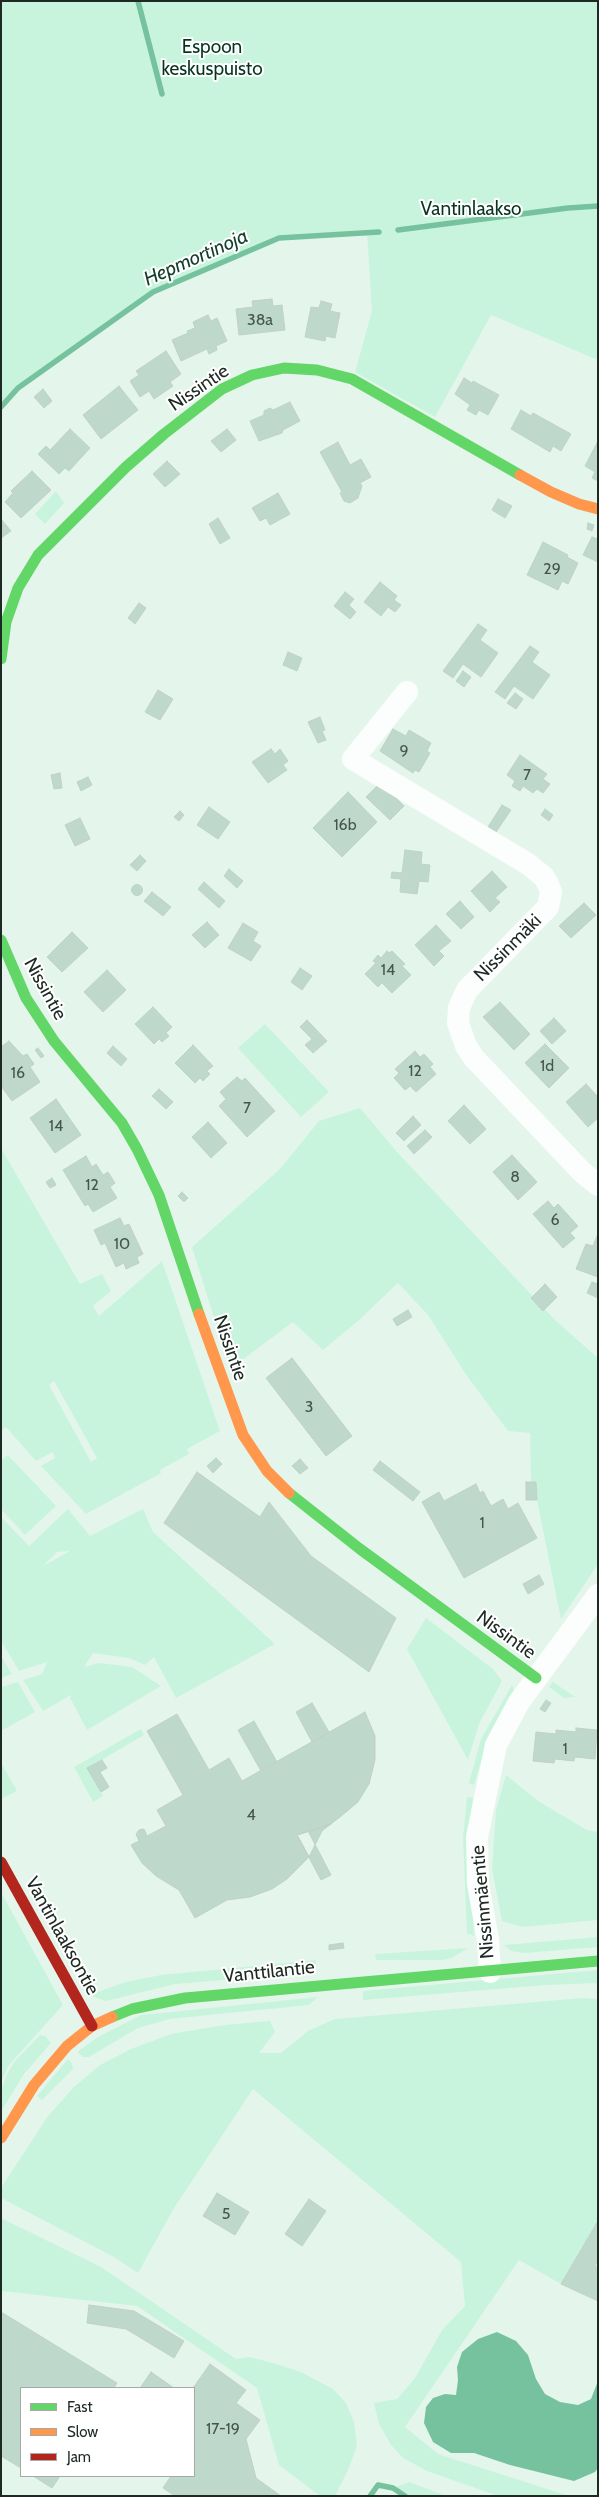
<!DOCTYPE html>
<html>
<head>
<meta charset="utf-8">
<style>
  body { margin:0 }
  #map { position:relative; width:599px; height:2497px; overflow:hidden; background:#e4f6ec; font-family:Cabin,sans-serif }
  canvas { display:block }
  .frame { position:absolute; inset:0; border:2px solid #1d2922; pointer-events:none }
  .legend { position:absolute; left:20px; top:2387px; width:175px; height:90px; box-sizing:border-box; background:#fff; border:1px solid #a5a9a7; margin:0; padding:6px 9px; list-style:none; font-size:15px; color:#1d2922 }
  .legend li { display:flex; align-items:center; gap:10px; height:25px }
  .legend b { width:25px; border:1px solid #a5a9a7 }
</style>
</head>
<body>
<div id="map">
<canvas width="599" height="2497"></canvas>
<div class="frame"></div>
<ul class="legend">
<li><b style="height:6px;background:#63d668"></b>Fast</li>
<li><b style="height:6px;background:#ff974d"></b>Slow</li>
<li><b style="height:6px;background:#b3261e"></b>Jam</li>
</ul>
</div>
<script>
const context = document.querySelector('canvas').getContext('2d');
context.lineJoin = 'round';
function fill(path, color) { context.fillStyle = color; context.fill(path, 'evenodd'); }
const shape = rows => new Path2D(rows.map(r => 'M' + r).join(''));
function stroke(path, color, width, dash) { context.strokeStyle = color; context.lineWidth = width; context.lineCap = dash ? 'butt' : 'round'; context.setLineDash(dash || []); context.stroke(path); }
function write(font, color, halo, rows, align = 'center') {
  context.font = font + ' Cabin,sans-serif'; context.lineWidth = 4; context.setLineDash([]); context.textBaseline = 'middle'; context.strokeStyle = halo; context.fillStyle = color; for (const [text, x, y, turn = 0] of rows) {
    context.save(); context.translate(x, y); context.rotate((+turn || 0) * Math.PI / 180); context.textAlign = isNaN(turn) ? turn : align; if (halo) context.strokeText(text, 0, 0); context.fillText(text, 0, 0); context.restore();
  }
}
const green = shape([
  [1,1,138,1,159,83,138,1,598,1,598,360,491,315,435,417,355,372,372,311,367,233,279,238,153,292,18,388,1,407],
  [56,491,64,503,45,524,35,514],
  [265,1024,329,1092,301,1117,238,1048],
  [360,1108,398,1153,555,1320,598,1358,598,1564,561,1619,537,1500,536,1482,531,1482,530,1433,508,1431,467,1376,428,1315,398,1283,358,1321,323,1350,293,1322,230,1369,192,1247,280,1169,319,1121],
  [1,1148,80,1284,102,1274,111,1291,93,1306,99,1316,162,1261,220,1431,187,1449,189,1454,160,1470,161,1473,86,1514,41,1466,55,1458,53,1452,36,1461,6,1427,1,1431],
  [54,1381,97,1458,91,1462,49,1385],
  [8,1455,56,1506,25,1535,1,1509,1,1461],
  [68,1509,90,1536,143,1509,153,1532,275,1644,176,1698,154,1657,145,1665,129,1658,93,1653,84,1667,99,1663,132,1667,161,1686,87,1730,70,1698,71,1695,43,1711,23,1680,42,1674,47,1662,19,1671,1,1641,1,1517,29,1546],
  [69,1551,70,1551,43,1566,57,1552],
  [426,1618,493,1669,502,1681,479,1724,468,1760,407,1649],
  [1,1656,12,1674,1,1678],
  [18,1682,35,1712,1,1731,1,1687],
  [553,1682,575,1697,564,1698,549,1687],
  [512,1685,514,1691,485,1748,474,1785,469,1783,481,1739],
  [141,1729,144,1735,88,1768,103,1796,93,1802,74,1767],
  [3,1766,17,1791,1,1799,1,1767],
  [506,1775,538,1801,587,1830,598,1832,598,1920,522,1927,502,1921,492,1869,496,1810],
  [467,1797,473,1798,469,1838,474,1936,467,1933,463,1838],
  [1,1892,63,2005,9,2065,1,2082],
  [598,1937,598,1947,524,1953,511,1951,504,1945],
  [468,1948,452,1958,442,1960,376,1960,375,1954],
  [316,1960,316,1964,273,1976,175,1984,106,2001,89,1995,126,1982,161,1975],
  [598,1970,598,1983,546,1985,363,2000,363,1991],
  [318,1997,309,2005,170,2019,138,2028,89,2057,83,2057,77,2052,98,2037,141,2015],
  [583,1998,598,1999,598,2221,561,2284,519,2260,405,2427,438,2454,569,2496,498,2496,427,2471,403,2458,391,2445,379,2424,374,2403,397,2399,415,2378,442,2330,465,2306,461,2262,253,2089,174,2208,138,2273,114,2257,1,2198,1,2188,48,2116,74,2087,100,2065,131,2049,171,2034,224,2025,270,2021,275,2032,259,2053,281,2053,308,2031,335,2019],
  [40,2035,45,2036,51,2043,24,2074,2,2110,1,2091,7,2074,14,2062],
  [68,2059,72,2063,73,2069,42,2100,37,2096],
  [1,2218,101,2267,236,2359,250,2357,273,2363,301,2372,333,2389,346,2403,354,2422,357,2446,348,2470,335,2496,320,2496,279,2465,257,2388,137,2306,1,2291],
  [409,2482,446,2496,405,2496,393,2488]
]);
const water = shape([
  [497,2332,516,2341,528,2355,536,2379,545,2394,560,2402,578,2405,591,2399,598,2381,598,2468,595,2472,574,2481,510,2465,474,2453,451,2453,433,2442,424,2423,426,2407,433,2398,445,2394,456,2395,458,2380,457,2367,462,2352,478,2339]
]);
const stream = shape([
  [138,1,162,94],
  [398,230,568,208,598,206],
  [1,407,18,388,153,292,279,238,379,232],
  [370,2496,378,2485,393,2488,405,2496]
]);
const building = shape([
  [272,299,273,306,282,305,285,330,239,335,236,309,253,307,252,301,272,299],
  [321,301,332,304,330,311,340,313,335,338,326,336,325,341,305,337,311,307,319,308,321,301],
  [208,315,211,321,217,318,227,341,216,346,217,350,209,354,207,349,181,361,172,340,188,333,187,331,195,328,193,322,208,315],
  [166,351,181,374,170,382,173,386,154,399,149,391,140,397,130,381,139,375,136,371,166,351],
  [464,378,472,383,473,381,499,395,488,415,479,410,476,415,467,410,470,405,455,394,464,378],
  [119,386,138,410,101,439,83,415,119,386],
  [43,389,52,401,44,408,34,397,43,389],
  [290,402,300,421,283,430,282,433,259,441,250,421,264,415,264,411,270,408,273,410,290,402],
  [521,410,531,416,533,413,571,434,561,451,553,446,550,452,511,429,521,410],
  [70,429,90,448,69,471,65,468,59,474,38,454,46,446,50,450,70,429],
  [227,429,236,440,221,452,211,441,227,429],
  [598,441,598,481,592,478,595,472,585,466,598,441],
  [338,442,350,465,361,459,371,477,360,483,362,486,358,498,350,503,344,501,340,493,342,492,320,452,338,442],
  [167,461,180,474,165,487,153,474,167,461],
  [32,471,51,490,21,518,5,502,13,493,11,491,32,471],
  [278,493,290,514,270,525,266,518,260,521,252,508,278,493],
  [498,499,512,506,505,518,492,510,498,499],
  [218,518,230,538,220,544,209,524,218,518],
  [1,519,11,531,1,538,1,519],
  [588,523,594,525,592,531,587,529,588,523],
  [592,537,598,539,598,562,583,555,592,537],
  [543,542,568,555,567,557,578,563,568,584,562,581,558,590,527,575,543,542],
  [380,582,397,596,394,600,401,605,395,612,388,607,381,616,364,602,380,582],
  [345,592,354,599,349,605,356,612,350,619,334,606,345,592],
  [139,603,146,608,135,624,128,618,139,603],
  [478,624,487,630,480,640,498,653,481,677,463,664,453,678,443,671,478,624],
  [530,646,539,652,532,662,550,675,533,699,514,686,505,699,495,692,530,646],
  [288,652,302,658,297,671,283,665,288,652],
  [463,671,471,677,464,687,456,681,463,671],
  [158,690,173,699,160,720,145,712,158,690],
  [515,693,523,699,516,709,507,703,515,693],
  [320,717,325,730,322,731,326,740,318,743,308,722,320,717],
  [393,729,406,736,409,730,431,743,427,751,430,753,419,772,415,770,413,773,380,751,393,729],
  [271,749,275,754,280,749,288,761,283,765,287,770,268,783,252,762,271,749],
  [520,755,547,774,543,779,550,784,543,793,537,789,533,793,523,786,520,791,512,786,515,781,507,775,520,755],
  [60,773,62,788,54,789,51,775,60,773],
  [88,777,92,785,81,791,77,782,88,777],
  [378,785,386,792,388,790,404,806,390,820,366,797,378,785],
  [348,792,377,822,342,857,313,828,348,792],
  [502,805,511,810,496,832,488,827,502,805],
  [209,807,230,822,218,839,197,825,209,807],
  [545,809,553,815,549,821,541,815,545,809],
  [180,811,184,815,179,821,174,817,180,811],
  [80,818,90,839,75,846,65,825,80,818],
  [405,850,422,852,421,864,430,865,428,882,419,881,417,894,400,892,401,879,391,878,392,872,402,873,405,850],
  [140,855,146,861,137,871,130,865,140,855],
  [229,869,243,881,237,888,224,876,229,869],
  [492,871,507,887,495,898,500,902,490,912,471,891,492,871],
  [204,882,225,901,219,908,198,889,204,882],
  '131.5 890a5.5 5.5 0 1 1 11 0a5.5 5.5 0 1 1-11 0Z',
  [152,892,171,907,163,916,144,901,152,892],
  [460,901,474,917,461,929,446,914,460,901],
  [584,903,596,915,571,938,559,926,584,903],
  [207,922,219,935,205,948,192,935,207,922],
  [243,923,258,932,253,941,261,946,251,961,228,948,243,923],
  [436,925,451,941,439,951,444,956,434,966,415,945,436,925],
  [72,932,88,948,62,972,47,957,72,932],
  [387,951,389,953,392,951,405,964,402,966,411,975,392,993,382,983,378,987,365,974,376,963,373,961,378,955,381,958,387,951],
  [300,968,312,976,302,990,291,982,300,968],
  [107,970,126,990,103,1012,84,992,107,970],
  [500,1002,530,1034,514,1050,483,1017,500,1002],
  [153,1007,172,1027,166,1033,169,1036,162,1042,159,1039,154,1044,135,1024,153,1007],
  [554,1018,566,1031,552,1044,540,1031,554,1018],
  [307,1020,327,1041,313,1053,305,1045,312,1039,300,1027,307,1020],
  [9,1041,23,1056,27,1054,34,1064,30,1067,40,1082,12,1101,1,1086,1,1047,9,1041],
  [545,1044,569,1068,549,1088,525,1063,545,1044],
  [193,1045,213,1066,207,1071,210,1074,203,1081,200,1078,195,1083,175,1063,193,1045],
  [113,1046,127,1059,121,1066,107,1053,113,1046],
  [38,1048,44,1056,41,1058,35,1050,38,1048],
  [415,1051,420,1057,424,1054,433,1064,430,1067,436,1074,416,1092,410,1086,405,1090,394,1078,399,1073,395,1069,415,1051],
  [237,1077,242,1081,245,1078,275,1111,247,1137,219,1106,226,1099,220,1092,237,1077],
  [586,1084,598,1097,598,1118,588,1127,566,1102,586,1084],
  [159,1089,173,1102,166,1109,152,1096,159,1089],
  [56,1099,81,1135,55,1153,30,1118,56,1099],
  [464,1105,486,1129,470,1144,448,1121,464,1105],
  [413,1116,421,1125,404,1141,396,1133,413,1116],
  [208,1122,227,1143,211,1158,192,1137,208,1122],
  [425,1130,432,1137,414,1154,407,1146,425,1130],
  [512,1155,537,1182,518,1200,493,1172,512,1155],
  [86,1156,92,1167,96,1164,103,1175,108,1172,115,1183,110,1187,117,1198,93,1212,88,1204,85,1206,63,1170,86,1156],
  [52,1178,56,1185,50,1188,46,1182,52,1178],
  [182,1192,188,1198,184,1202,178,1196,182,1192],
  [548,1201,554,1208,558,1204,578,1226,570,1233,575,1238,563,1248,533,1214,548,1201],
  [120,1218,124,1226,129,1224,143,1254,137,1257,139,1263,126,1269,124,1263,116,1267,105,1243,101,1245,94,1230,120,1218],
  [597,1236,598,1236,598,1277,576,1269,586,1244,593,1246,597,1236],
  [592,1282,598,1284,598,1298,587,1293,592,1282],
  [545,1284,557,1297,543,1311,531,1298,545,1284],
  [408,1310,412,1317,397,1326,393,1319,408,1310],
  [292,1358,352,1436,326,1456,266,1378,292,1358],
  [216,1458,222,1464,213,1473,207,1466,216,1458],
  [300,1459,308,1468,300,1474,292,1466,300,1459],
  [380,1461,420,1492,413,1501,373,1470,380,1461],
  [197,1472,260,1517,269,1502,311,1556,396,1618,369,1672,164,1523,197,1472],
  [526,1482,536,1482,537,1500,526,1500,526,1482],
  [476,1484,480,1493,483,1491,491,1506,503,1499,508,1509,518,1503,537,1538,464,1578,422,1502,439,1492,444,1501,476,1484],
  [539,1575,544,1584,528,1594,523,1584,539,1575],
  [546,1700,551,1703,545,1712,540,1709,546,1700],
  [312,1703,329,1732,312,1742,296,1712,312,1703],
  [365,1712,375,1736,375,1760,369,1784,358,1802,340,1817,331,1824,297,1835,309,1857,287,1879,272,1889,250,1897,227,1900,195,1918,179,1890,156,1876,142,1863,131,1845,139,1841,136,1834,139,1830,144,1829,147,1836,166,1826,157,1810,183,1795,147,1731,177,1714,209,1770,229,1758,242,1781,365,1712],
  [254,1721,277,1762,261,1771,238,1730,254,1721],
  [576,1728,597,1730,595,1759,575,1757,574,1761,555,1759,554,1763,533,1761,536,1732,556,1734,556,1730,576,1732,576,1728],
  [102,1760,107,1768,100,1772,109,1787,101,1792,87,1768,102,1760],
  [331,1824,322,1831,309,1857,297,1835,331,1824],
  [308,1831,331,1875,321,1880,297,1835,308,1831],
  [343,1943,344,1948,329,1950,329,1945,343,1943],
  [217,2193,249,2212,235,2235,203,2216,217,2193],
  [309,2199,326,2211,302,2246,285,2234,309,2199],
  [598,2221,598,2261,595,2266,598,2267,598,2301,561,2284,598,2221],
  [89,2305,134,2311,184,2341,174,2358,126,2329,87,2323,89,2305],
  [1,2312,117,2383,114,2388,21,2388,21,2468,1,2456,1,2312],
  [210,2364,246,2390,236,2403,260,2420,246,2439,256,2478,281,2496,175,2496,163,2488,171,2476,194,2476,193,2388,210,2364],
  [151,2372,174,2388,140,2388,151,2372],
  [33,2476,60,2476,52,2488,33,2476]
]);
const street = shape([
  [407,692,353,759,528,864,544,877,548,884,551,892,548,907,467,990,459,1008,458,1023,466,1046,474,1058,582,1172,598,1185],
  [490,1972,488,1940,478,1884,477,1837,496,1745,519,1702,598,1595]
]);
const fast = shape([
  [1,659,6,622,18,588,38,555,126,467,164,434,222,389,252,375,284,368,317,370,352,379,520,475],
  [1,940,26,998,54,1041,122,1123,137,1149,159,1195,199,1314],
  [289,1493,360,1549,536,1678],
  [112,2017,132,2009,185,1998,598,1961]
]);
const slow = shape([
  [520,475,551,492,579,504,598,509],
  [199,1314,243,1435,267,1471,289,1493],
  [1,2138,34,2085,67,2046,92,2026,112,2017]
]);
const jam = shape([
  [1,1862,92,2026]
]);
const numberNames = [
  ["38a",260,320],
  ["29",552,569],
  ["9",404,751],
  ["7",527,775],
  ["16b",345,825],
  ["14",388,970],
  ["1d",547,1066],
  ["12",415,1071],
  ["16",18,1073],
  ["7",247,1108],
  ["14",56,1126],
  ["8",515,1177],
  ["12",92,1185],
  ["6",555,1220],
  ["10",122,1244],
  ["3",309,1407],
  ["1",482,1523],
  ["1",565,1749],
  ["4",251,1815],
  ["5",226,2214],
  ["17-19",223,2429]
];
const parkNames = [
  ["Espoon",212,47],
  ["keskuspuisto",212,69],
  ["Vantinlaakso",471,209]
];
const streetNames = [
  ["Nissintie",199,388,-34],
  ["Nissinmäki",508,948,-45],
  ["Nissintie",45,989,61],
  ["Nissintie",230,1348,71],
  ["Nissintie",506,1635,36],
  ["Nissinmäentie",483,1902,-95],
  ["Vantinlaaksontie",62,1936,61],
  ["Vanttilantie",269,1972,-6]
];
const waterNames = [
  ["Hepmortinoja",196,258,-24]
];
fill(green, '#c8f4dd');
fill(water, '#76c29e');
stroke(stream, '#76c29e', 5.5);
fill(building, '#bed9cb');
stroke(building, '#c1d0c8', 1);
stroke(street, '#fbfefc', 22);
stroke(fast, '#63d668', 11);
stroke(slow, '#ff974d', 11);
stroke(jam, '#b3261e', 11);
write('16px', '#45554c', null, numberNames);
write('19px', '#073421', '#fff', parkNames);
write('19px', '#1d2922', '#fff', streetNames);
write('italic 20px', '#143e2b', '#fff', waterNames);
</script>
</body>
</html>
